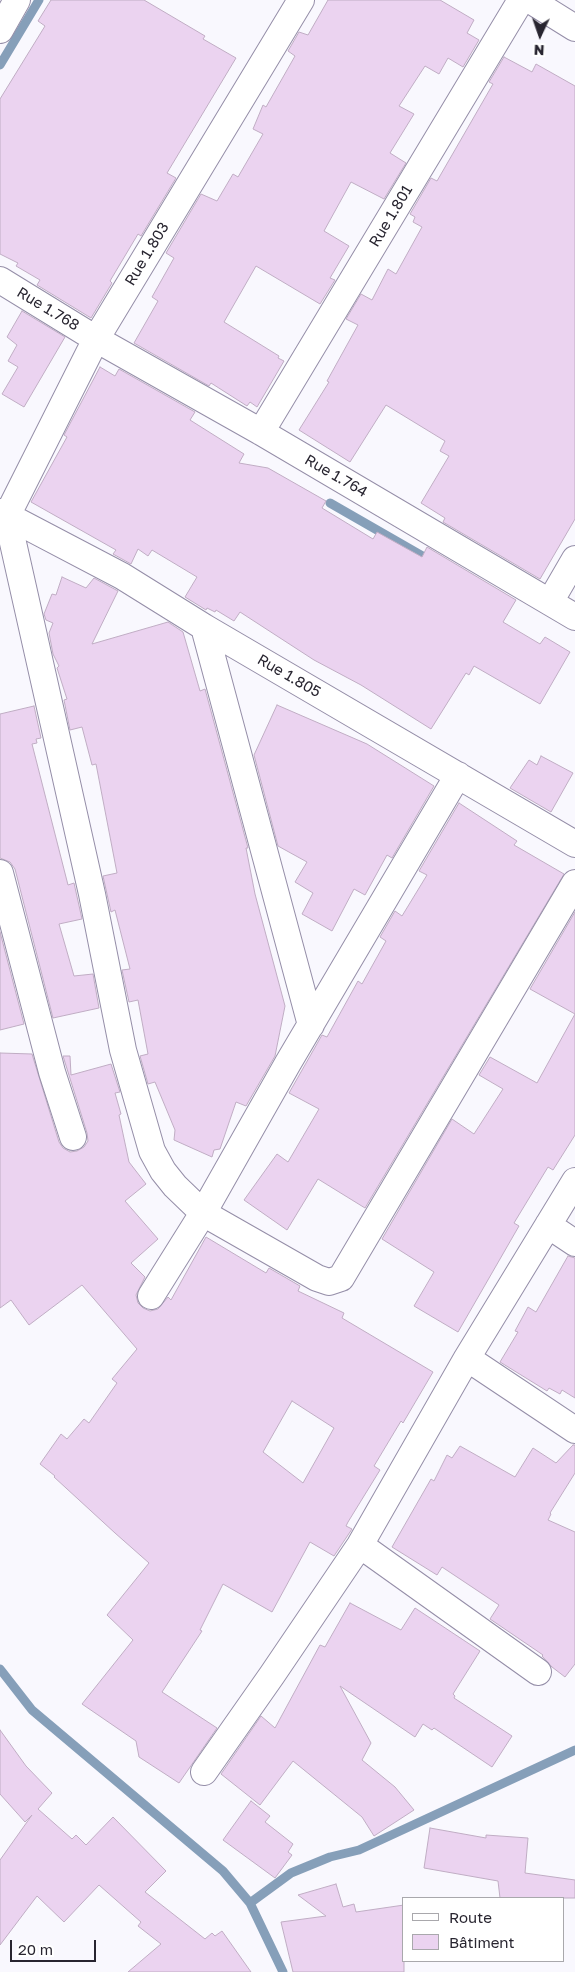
<!DOCTYPE html>
<html>
<head>
<meta charset="utf-8">
<style>
  body { margin:0 }
  #map { position:relative; width:575px; height:1972px; overflow:hidden; background:#f9f8fe; font-family:"Golos Text",sans-serif }
  canvas { display:block }
  .legend { position:absolute; left:402px; top:1897px; width:162px; height:65px; box-sizing:border-box; background:#fff; border:1px solid #a9a8ac; margin:0; padding:6px 9px; list-style:none; font-size:15px; color:#282530 }
  .legend li { display:flex; align-items:center; gap:10px; height:25px }
  .legend b { width:25px; border:1px solid #a9a8ac }
  .north { position:absolute; left:515px; top:10px; width:50px; height:50px; -webkit-text-stroke:4px #fff; paint-order:stroke; rotate:183deg; font-size:14px; font-weight:700; line-height:20px; text-align:center; color:#282530 }
  .north::after { content:''; display:block; margin:auto; width:18px; height:22px; background:#282530; clip-path:polygon(50% 0,100% 100%,50% 72%,0 100%) }
  .scale { position:absolute; left:10px; top:1940px; width:86px; height:22px; box-sizing:border-box; border:2px solid #282530; border-top:0; padding-left:6px; font-size:15px; line-height:18px; white-space:nowrap; color:#282530; -webkit-text-stroke:4px #fff; paint-order:stroke }
</style>
</head>
<body>
<div id="map">
<canvas width="575" height="1972"></canvas>
<ul class="legend">
<li><b style="height:6px;background:#fff"></b>Route</li>
<li><b style="height:14px;background:#ebd3f0"></b>Bâtiment</li>
</ul>
<div class="north">N</div>
<div class="scale">20 m</div>
</div>
<script>
const context = document.querySelector('canvas').getContext('2d');
context.lineJoin = 'round';
const shape = rows => new Path2D(rows.map(r => 'M' + r).join(''));
function stroke(path, color, width, dash) { context.strokeStyle = color; context.lineWidth = width; context.lineCap = dash ? 'butt' : 'round'; context.setLineDash(dash || []); context.stroke(path); }
function fill(path, color) { context.fillStyle = color; context.fill(path, 'evenodd'); }
function write(font, color, halo, rows, align = 'center') {
  context.font = font + ' "Golos Text",sans-serif'; context.lineWidth = 4.5; context.setLineDash([]); context.textBaseline = 'middle'; context.strokeStyle = halo; context.fillStyle = color; for (const [text, x, y, turn = 0] of rows) {
    context.save(); context.translate(x, y); context.rotate((+turn || 0) * Math.PI / 180); context.textAlign = isNaN(turn) ? turn : align; if (halo) context.strokeText(text, 0, 0); context.fillText(text, 0, 0); context.restore();
  }
}
const stream = shape([
  [0,65,39,0],
  [330,503,431,561],
  [0,1669,32,1710,223,1871,250,1903,283,1972],
  [250,1903,291,1873,330,1857,359,1850,575,1750]
]);
const building = shape([
  [51,0,144,0,205,36,203,39,236,58,167,173,176,178,141,236,138,234,110,281,112,283,91,318,37,285,40,280,16,266,18,263,0,254,0,99,45,26,38,21,51,0],
  [328,0,440,0,474,20,467,33,479,40,463,67,448,58,439,74,425,66,399,106,414,114,390,153,406,163,384,199,351,182,324,231,349,246,330,278,335,280,320,304,256,266,224,322,279,356,278,358,284,361,257,407,250,402,247,406,211,383,209,386,134,343,158,301,152,297,174,258,166,253,201,194,217,201,233,174,238,177,263,134,253,129,263,105,266,107,295,56,288,51,299,32,308,35,328,0],
  [504,57,532,72,536,64,575,86,575,519,540,579,443,522,445,518,421,503,449,456,440,451,445,441,386,405,350,462,299,430,329,382,327,381,358,325,346,319,361,294,372,300,388,269,396,274,422,227,413,222,415,217,410,214,431,178,437,181,493,84,489,82,504,57],
  [22,311,65,337,24,407,2,394,18,367,8,361,17,345,7,337,22,311],
  [100,367,115,376,119,369,195,412,190,420,244,454,239,463,268,468,326,501,322,508,373,539,377,532,422,557,427,547,516,600,503,622,540,644,545,637,570,652,540,704,474,666,469,675,466,673,431,729,361,685,314,660,240,612,234,621,216,610,215,612,207,608,206,610,185,597,197,577,152,550,148,556,138,549,131,564,113,554,116,550,31,502,67,437,64,435,100,367],
  [62,577,86,588,94,578,118,591,92,644,168,622,183,632,200,691,205,689,248,848,246,848,255,894,285,1006,275,1056,246,1106,236,1102,220,1149,214,1150,212,1157,174,1140,175,1130,155,1082,148,1084,140,1056,148,1054,138,1000,129,1002,122,970,130,969,115,910,111,912,103,876,117,873,96,764,92,765,82,727,70,730,64,700,67,699,57,668,59,666,53,654,49,633,53,623,46,620,44,614,52,594,56,595,62,577],
  [277,705,367,744,434,786,392,858,387,855,365,895,354,889,332,931,302,914,313,893,295,882,307,862,278,846,254,755,277,705],
  [34,706,41,738,36,739,37,743,32,744,68,885,74,883,82,919,59,924,74,976,93,974,99,1008,53,1018,15,869,10,862,0,858,0,714,34,706],
  [541,756,573,773,551,812,510,788,529,760,537,765,541,756],
  [459,803,517,841,514,845,564,874,365,1208,318,1179,287,1230,244,1200,277,1154,288,1162,319,1109,289,1093,322,1035,327,1037,358,981,362,984,386,941,380,937,395,911,402,916,427,875,419,871,459,803],
  [575,912,575,1135,553,1170,548,1167,514,1223,519,1226,458,1332,414,1306,434,1272,382,1239,452,1119,474,1134,503,1089,479,1075,490,1057,537,1083,575,1014,530,989,575,912],
  [0,932,24,1024,0,1030,0,932],
  [0,1053,32,1054,59,1142,63,1148,70,1152,77,1151,84,1147,88,1141,87,1133,63,1056,70,1056,71,1075,111,1064,120,1092,115,1093,121,1114,119,1115,129,1162,146,1184,125,1201,158,1239,131,1263,145,1277,136,1295,138,1303,143,1308,150,1311,158,1309,168,1297,171,1300,206,1237,266,1273,269,1268,300,1286,298,1291,344,1313,342,1318,433,1372,403,1423,401,1421,374,1466,380,1470,348,1522,346,1526,352,1529,334,1556,310,1542,272,1612,223,1584,200,1630,202,1631,162,1692,217,1728,179,1783,139,1757,136,1741,82,1704,133,1640,107,1615,149,1563,115,1533,54,1477,55,1476,40,1464,61,1434,67,1439,84,1419,89,1423,117,1383,112,1379,137,1349,82,1285,29,1325,11,1300,0,1308,0,1053],
  [292,1401,334,1428,303,1483,263,1452,292,1401],
  [568,1256,575,1258,575,1398,562,1390,560,1394,549,1388,547,1391,500,1362,518,1332,515,1331,528,1307,536,1312,568,1256],
  [573,1445,575,1445,575,1473,550,1513,551,1514,548,1520,575,1532,575,1664,565,1677,552,1667,542,1656,543,1655,490,1619,499,1605,442,1567,437,1575,392,1547,431,1479,434,1481,447,1455,452,1458,460,1446,515,1477,533,1448,556,1463,573,1445],
  [350,1603,401,1630,415,1608,480,1651,453,1694,455,1696,454,1698,512,1736,492,1767,434,1728,432,1730,423,1724,415,1737,340,1686,371,1743,362,1760,395,1787,414,1810,374,1836,362,1817,293,1761,260,1805,221,1774,261,1716,275,1728,320,1645,325,1647,350,1603],
  [0,1730,26,1766,52,1793,38,1809,72,1839,76,1835,86,1845,113,1817,166,1871,145,1892,205,1939,212,1933,215,1936,222,1931,251,1972,128,1972,161,1944,138,1926,141,1922,99,1885,64,1922,37,1896,0,1945,0,1860,32,1815,25,1822,0,1794,0,1730],
  [251,1801,270,1816,265,1822,293,1844,288,1852,292,1855,275,1878,223,1840,251,1801],
  [430,1828,486,1838,486,1835,528,1838,525,1873,575,1880,575,1898,500,1898,498,1881,424,1868,430,1828],
  [336,1884,343,1907,354,1904,356,1912,404,1905,404,1972,293,1972,281,1922,326,1916,298,1895,336,1884]
]);
const minor = shape([
  [301,0,96,339,7,516,92,894,123,1050,152,1151,163,1171,175,1186,203,1213,317,1278,329,1282,341,1278,575,883],
  [530,0,575,28],
  [0,30,17,0],
  [0,280,96,339,261,432,575,617],
  [261,432,521,0],
  [0,512,122,576,204,627,575,844],
  [550,602,575,559],
  [204,627,311,1025],
  [0,873,52,1072,73,1137],
  [548,1225,575,1243],
  [151,1296,203,1213,288,1063,458,775],
  [467,1358,575,1430],
  [360,1545,538,1672],
  [204,1772,272,1675,360,1545,467,1358,575,1181]
]);
const streetNames = [
  ["Rue 1.801",391,216,-59],
  ["Rue 1.803",147,254,-59],
  ["Rue 1.768",48,309,31],
  ["Rue 1.764",336,476,30],
  ["Rue 1.805",289,676,30]
];
stroke(stream, '#869fb9', 9);
fill(building, '#ebd3f0');
stroke(building, '#c0adc4', 1);
stroke(minor, '#958ea8', 28);
stroke(minor, '#fff', 26);
write('15px', '#282530', '#fff', streetNames);
</script>
</body>
</html>
